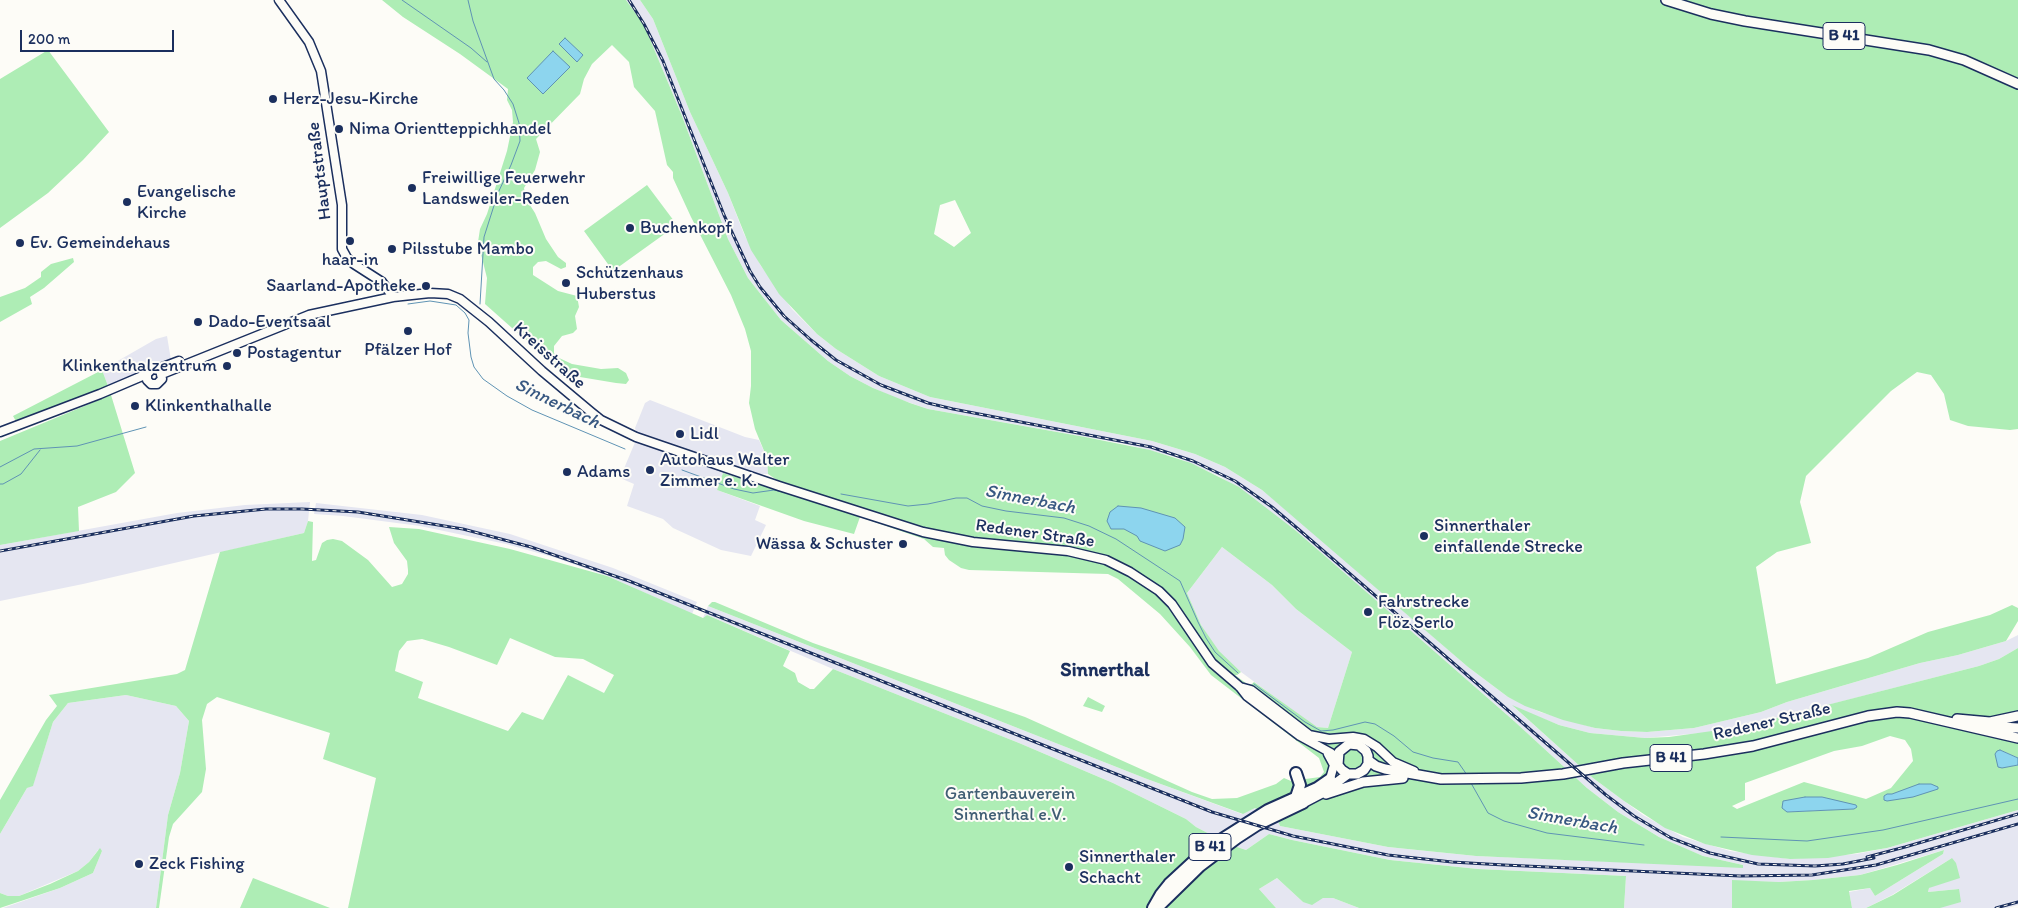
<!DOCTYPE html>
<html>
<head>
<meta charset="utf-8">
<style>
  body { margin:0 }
  #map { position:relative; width:2018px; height:908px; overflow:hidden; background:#fdfcf7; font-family:Itim,sans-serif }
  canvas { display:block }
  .scale { position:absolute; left:20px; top:30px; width:154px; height:22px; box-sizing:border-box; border:2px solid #1b2f5e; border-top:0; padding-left:6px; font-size:15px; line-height:18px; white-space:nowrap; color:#1b2f5e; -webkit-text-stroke:4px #fdfcf7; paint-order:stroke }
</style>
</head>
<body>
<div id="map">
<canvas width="2018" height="908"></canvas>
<div class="scale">200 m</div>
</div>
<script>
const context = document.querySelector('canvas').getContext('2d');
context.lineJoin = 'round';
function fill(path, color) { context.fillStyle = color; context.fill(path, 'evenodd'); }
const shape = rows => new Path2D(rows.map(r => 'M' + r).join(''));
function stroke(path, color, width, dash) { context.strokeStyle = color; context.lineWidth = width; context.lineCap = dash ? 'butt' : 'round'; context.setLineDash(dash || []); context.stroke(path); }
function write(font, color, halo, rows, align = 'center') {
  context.font = font + ' Itim,sans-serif'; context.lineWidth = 4; context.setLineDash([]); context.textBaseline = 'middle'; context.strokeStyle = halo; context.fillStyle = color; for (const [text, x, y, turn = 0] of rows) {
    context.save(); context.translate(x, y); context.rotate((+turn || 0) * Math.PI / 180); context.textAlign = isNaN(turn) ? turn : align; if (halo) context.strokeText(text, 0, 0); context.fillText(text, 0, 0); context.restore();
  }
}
const built = shape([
  [626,0,640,0,653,19,690,112,728,193,744,234,761,266,792,309,817,334,836,349,879,376,930,397,1152,441,1195,454,1225,467,1262,490,1302,523,1468,667,1508,697,1540,712,1595,728,1621,731,1647,732,1694,728,1761,712,1787,702,1920,663,1958,655,2006,641,2018,635,2018,648,1999,659,1979,666,1789,715,1714,732,1645,738,1590,733,1559,725,1514,707,1593,778,1643,815,1683,837,1730,851,1790,859,1856,854,1887,848,2018,810,2018,905,2007,908,1940,908,1959,889,1928,892,1929,888,1952,858,1892,895,1866,908,1852,908,1849,892,1870,888,1875,896,1943,854,1944,850,1860,875,1813,880,1779,882,1733,881,1732,908,1624,908,1626,876,1478,869,1390,860,1292,840,1269,834,1246,850,1231,845,1196,827,1186,819,1113,783,1019,743,833,669,707,615,703,618,708,606,1147,779,1242,814,1255,808,1278,821,1280,826,1388,847,1476,856,1743,867,1743,865,1703,856,1681,847,1659,837,1618,812,1587,788,1514,721,1295,530,1221,477,1178,458,1125,444,928,409,893,397,873,388,850,376,828,361,781,320,748,278,728,239,682,116,644,25],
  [167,336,171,360,108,386,102,370,156,339],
  [650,400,745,437,759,440,767,458,768,474,759,474,637,434,635,428,645,403],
  [636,440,723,473,717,490,760,506,755,520,766,525,751,556,721,550,673,528,663,519,627,506,634,484,620,478],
  [310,502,308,521,304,533,83,584,0,601,0,545,177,513,245,505],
  [316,503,422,515,510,534,613,568,697,602,692,614,607,576,556,558,506,544,420,526,343,516,314,514],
  [1222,547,1272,585,1296,609,1352,652,1328,728,1317,727,1306,720,1241,672,1218,651,1201,625,1187,593],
  [126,695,176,706,189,721,180,773,168,815,156,908,3,908,60,888,93,873,102,851,98,850,89,862,78,871,19,896,8,896,0,893,0,834,27,788,33,785,53,722,68,703],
  [1277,878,1303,902,1323,898,1333,898,1359,908,1276,908,1259,889]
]);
const green = shape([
  [382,0,626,0,644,25,682,116,728,239,748,278,781,320,828,361,850,376,873,388,910,403,928,409,1085,437,1150,450,1191,463,1239,487,1295,530,1371,596,1514,721,1587,788,1618,812,1659,837,1703,856,1743,865,1743,868,1476,856,1388,847,1280,826,1278,821,1255,808,1243,814,1147,779,708,606,712,602,715,602,813,643,1025,717,1192,792,1212,799,1237,798,1276,784,1284,778,1291,781,1320,777,1324,772,1319,758,1211,675,1190,647,1160,614,1118,579,1108,574,969,570,961,568,949,560,945,555,944,548,933,547,924,539,860,517,854,534,804,521,717,490,723,473,774,489,777,480,768,474,767,458,755,429,749,403,751,386,751,351,745,329,731,295,691,217,673,178,673,172,667,165,655,111,634,87,629,62,612,45,592,64,584,79,580,94,536,139,540,152,535,170,524,188,526,199,535,213,546,239,558,257,566,263,566,267,561,269,546,261,538,262,533,267,533,275,558,291,577,296,579,307,575,316,577,329,573,333,562,336,554,346,554,353,557,357,572,364,601,369,618,368,626,373,629,380,626,384,616,383,580,377,560,370,539,349,521,336,485,304,487,278,478,242,480,229,487,214,507,151,513,122,512,110,507,100,508,89,460,54,403,17],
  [1222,547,1272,585,1296,609,1352,652,1328,728,1317,727,1254,682,1250,686,1262,695,1235,675,1237,675,1241,672,1219,651,1201,625,1187,593],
  [640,0,2018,0,2018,429,2010,430,1968,426,1950,420,1944,394,1931,375,1917,372,1891,391,1806,476,1800,502,1811,543,1777,552,1756,567,1776,684,1868,658,1928,632,1990,615,2012,605,2018,608,2018,621,2006,641,1958,655,1920,663,1787,702,1761,712,1694,728,1647,732,1621,731,1595,728,1563,720,1525,706,1508,697,1468,667,1262,490,1225,467,1195,454,1152,441,930,397,879,376,836,349,817,334,779,294,751,250,728,193,690,112,653,19],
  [955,200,971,233,954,247,934,234,940,205],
  [48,50,109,132,83,160,48,193,0,228,0,79],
  [647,185,677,225,613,271,584,231],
  [73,258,74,262,44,288,30,297,32,304,0,322,0,297,25,288,41,277,41,272,51,264],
  [102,370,108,386,17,423,13,416],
  [111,395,135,473,116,492,78,507,79,531,0,545,0,441],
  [308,521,313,522,312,561,316,560,322,543,327,540,333,539,342,541,368,560,392,587,402,584,408,574,408,570,407,561,394,543,389,527,419,529,510,549,607,576,703,618,707,615,790,651,783,666,795,673,798,682,810,689,814,689,833,669,1019,743,1113,783,1186,819,1196,827,1231,845,1246,850,1269,834,1292,840,1390,860,1478,869,1626,876,1624,908,1359,908,1333,898,1323,898,1312,905,1303,902,1277,878,1259,889,1276,908,348,908,376,778,323,759,330,733,217,697,207,704,202,720,206,769,202,792,173,824,169,837,159,908,156,908,168,815,180,773,189,721,176,706,126,695,68,703,53,722,33,786,27,788,0,834,0,800,46,720,57,706,49,695,177,674,185,670,220,552,304,533],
  [510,638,555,657,583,659,614,675,604,693,568,675,543,720,522,712,508,731,418,698,423,682,395,671,399,651,407,641,422,639,449,647,497,665],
  [2018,648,2018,758,2000,750,2006,767,2018,765,2018,810,1887,848,1828,858,1790,859,1752,855,1705,844,1665,828,1624,801,1593,778,1512,705,1559,725,1590,733,1645,738,1669,737,1741,727,1979,666,1999,659],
  [1890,736,1905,740,1911,749,1913,761,1891,788,1866,799,1804,782,1737,809,1732,806,1745,800,1745,783,1834,751,1862,746],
  [1822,797,1854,809,1787,812],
  [1088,697,1105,706,1102,712,1083,706],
  [100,848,102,851,93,873,60,888,0,908,0,893,8,896,19,896,50,884,78,871,89,862],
  [1944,850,1943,854,1875,896,1870,888,1849,891,1852,908,1732,908,1732,880,1779,882,1813,880,1860,875,1897,865],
  [1952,858,1956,863,1960,878,1929,888,1928,892,1959,889,1961,902,1940,908,1866,908,1893,895],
  [253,878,330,908,240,908]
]);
const water = shape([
  [565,38,583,55,577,62,559,44,565,38],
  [553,51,570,67,543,94,527,78,553,51],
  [1118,506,1141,508,1175,518,1185,527,1183,539,1180,545,1165,551,1140,541,1137,536,1124,529,1111,529,1107,521,1110,512,1118,506],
  [2000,750,2018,758,2018,765,2002,768,1998,767,1995,754,1997,751,2000,750],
  [1919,784,1931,784,1938,787,1938,789,1913,797,1887,801,1884,800,1884,796,1887,794,1892,794,1919,784],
  [1805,797,1822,797,1856,805,1857,807,1854,809,1787,812,1782,808,1783,801,1805,797]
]);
const stream = shape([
  [402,0,471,48,487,62],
  [468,0,473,21,494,79,504,90,513,104,519,123,520,141,511,165,498,193,484,237,480,304],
  [408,304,430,301,456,305,465,313,469,320,468,333,471,357,474,367,483,379,507,396,532,410,625,449],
  [0,467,34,449,77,446,146,427],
  [682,470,734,489,753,493,774,490,797,495],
  [0,484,3,484,21,474,40,450],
  [841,494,908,506,928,504,956,498,967,498,982,506,1006,511,1064,518,1089,526,1116,539,1180,581,1198,622,1206,638,1215,652,1238,673],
  [1254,684,1305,722,1321,731,1333,730,1365,722,1375,724,1394,736,1413,752,1433,758,1458,762,1467,775],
  [1471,783,1488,813,1504,821,1547,833,1644,845],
  [1721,837,1807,841,1883,830,2018,799]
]);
const secondary = shape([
  [279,0,309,42,321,71,342,205,342,249,347,258,354,264,382,282,393,297],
  [158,369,179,361],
  [162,374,309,315,393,297,430,293,448,294,460,299,489,322,542,371,591,412,601,420,636,437,779,486,923,532,973,542,1068,551,1106,560,1130,572,1159,591,1172,604,1212,663,1240,687,1247,696,1300,736,1331,753,1337,758],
  [0,432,100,394,147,374,152,369,160,370,162,379,157,384,151,384,147,380,147,374],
  [1240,687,1251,690,1312,737],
  [1309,735,1329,739,1353,737,1364,739,1377,747,1393,762,1414,771],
  [1328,754,1334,765,1330,779]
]);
const primary = shape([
  [1666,0,1711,14,1745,21,1929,50,1964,60,2018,84],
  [1957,719,1990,722,2018,716],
  [1986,726,2018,728],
  [1369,761,1376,766,1385,769,1441,779,1521,778,1563,774,1623,763,1704,754,1753,746,1868,716,1897,712,1910,713,2018,738],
  [1326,794,1363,782,1403,778],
  [1303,803,1324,792,1348,774,1357,774,1364,770,1368,764,1368,756,1366,751,1359,745,1349,744,1339,752,1338,765,1342,770,1348,774]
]);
const highway = shape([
  [1296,773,1300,785,1296,797],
  [1153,908,1161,894,1169,884,1208,848,1268,810,1317,788,1330,779],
  [1157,908,1200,866,1237,838,1257,825,1303,803]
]);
const rail = shape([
  [629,0,644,24,663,61,724,215,750,271,760,287,784,316,811,340,836,360,881,385,928,403,953,409,1151,447,1193,461,1235,481,1272,507,1297,528,1606,795,1634,816,1671,838,1710,853,1758,864,1815,866,1843,864,1874,858],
  [0,551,194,516,266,509,302,509,358,512,463,529,531,547,629,581,1212,812,1293,836,1388,855,1452,862,1504,865,1740,876,1812,875,1876,865,2018,824],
  [1867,857,1905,847,2018,814],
  [1996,908,2018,902]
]);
const markers = [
  [273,99,5,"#1b2f5e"],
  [339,129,5,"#1b2f5e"],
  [412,188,5,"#1b2f5e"],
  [127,202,5,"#1b2f5e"],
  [630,228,5,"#1b2f5e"],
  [350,241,5,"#1b2f5e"],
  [20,243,5,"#1b2f5e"],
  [392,249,5,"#1b2f5e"],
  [566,283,5,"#1b2f5e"],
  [426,286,5,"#1b2f5e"],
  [198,322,5,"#1b2f5e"],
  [408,331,5,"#1b2f5e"],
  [237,353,5,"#1b2f5e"],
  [227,366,5,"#1b2f5e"],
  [135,406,5,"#1b2f5e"],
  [680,434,5,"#1b2f5e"],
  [650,470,5,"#1b2f5e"],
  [567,472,5,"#1b2f5e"],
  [1424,536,5,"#1b2f5e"],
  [903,544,5,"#1b2f5e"],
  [1368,612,5,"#1b2f5e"],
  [139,864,5,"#1b2f5e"],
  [1069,867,5,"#1b2f5e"]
];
const shields = [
  [1844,36,42],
  [1671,758,42],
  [1210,847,42]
];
const shieldNames = [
  ["B 41",1844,36],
  ["B 41",1671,758],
  ["B 41",1210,847]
];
const poiNames = [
  ["Herz-Jesu-Kirche",283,99],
  ["Nima Orientteppichhandel",349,129],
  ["Freiwillige Feuerwehr",422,178],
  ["Landsweiler-Reden",422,199],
  ["Evangelische",137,192],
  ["Kirche",137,213],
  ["Buchenkopf",640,228],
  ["Ev. Gemeindehaus",30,243],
  ["Pilsstube Mambo",402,249],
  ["haar-in",350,260,"center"],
  ["Schützenhaus",576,273],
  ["Huberstus",576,294],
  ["Saarland-Apotheke",416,286,"right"],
  ["Dado-Eventsaal",208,322],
  ["Pfälzer Hof",408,350,"center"],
  ["Postagentur",247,353],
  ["Klinkenthalzentrum",217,366,"right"],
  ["Klinkenthalhalle",145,406],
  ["Lidl",690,434],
  ["Autohaus Walter",660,460],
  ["Zimmer e. K.",660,481],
  ["Adams",577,472],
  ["Sinnerthaler",1434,526],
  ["einfallende Strecke",1434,547],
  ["Wässa & Schuster",893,544,"right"],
  ["Fahrstrecke",1378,602],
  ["Flöz Serlo",1378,623],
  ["Sinnerthaler",1079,857],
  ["Schacht",1079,878],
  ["Zeck Fishing",149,864]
];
const streetNames = [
  ["Hauptstraße",320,171,-97],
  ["Kreisstraße",549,356,42],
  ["Redener Straße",1035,534,8],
  ["Redener Straße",1772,722,-13]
];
const parkNames = [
  ["Gartenbauverein",1010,794],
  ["Sinnerthal e.V.",1010,815]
];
const waterNames = [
  ["Sinnerbach",557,404,26],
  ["Sinnerbach",1030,500,11],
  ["Sinnerbach",1572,821,10]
];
const quarterNames = [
  ["Sinnerthal",1105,671]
];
fill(built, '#e5e6f1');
fill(green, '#aeedb5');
fill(water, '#8dd5ee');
stroke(water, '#5f93b4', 1);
stroke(stream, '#5f93b4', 1);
stroke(secondary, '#1b2f5e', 11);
stroke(primary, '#1b2f5e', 12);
stroke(highway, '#1b2f5e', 14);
stroke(secondary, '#fdfcf7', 8);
stroke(primary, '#fdfcf7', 9);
stroke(highway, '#fdfcf7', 10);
stroke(rail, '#1b2f5e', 3);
stroke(rail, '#fdfcf7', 1, [4]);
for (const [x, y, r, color] of markers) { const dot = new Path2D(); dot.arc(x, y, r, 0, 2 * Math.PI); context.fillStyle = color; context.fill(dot); stroke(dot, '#fdfcf7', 2); }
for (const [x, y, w] of shields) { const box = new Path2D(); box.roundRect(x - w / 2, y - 13.5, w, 27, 4); context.fillStyle = '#fdfcf7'; context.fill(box); stroke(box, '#1b2f5e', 1); }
write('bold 16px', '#1b2f5e', null, shieldNames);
write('18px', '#1b2f5e', '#fdfcf7', poiNames, 'left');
write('18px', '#1b2f5e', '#fdfcf7', streetNames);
write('18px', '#405e74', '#fdfcf7', parkNames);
write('italic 19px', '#385882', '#fdfcf7', waterNames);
write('bold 20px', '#1b2f5e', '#fdfcf7', quarterNames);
</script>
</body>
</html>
